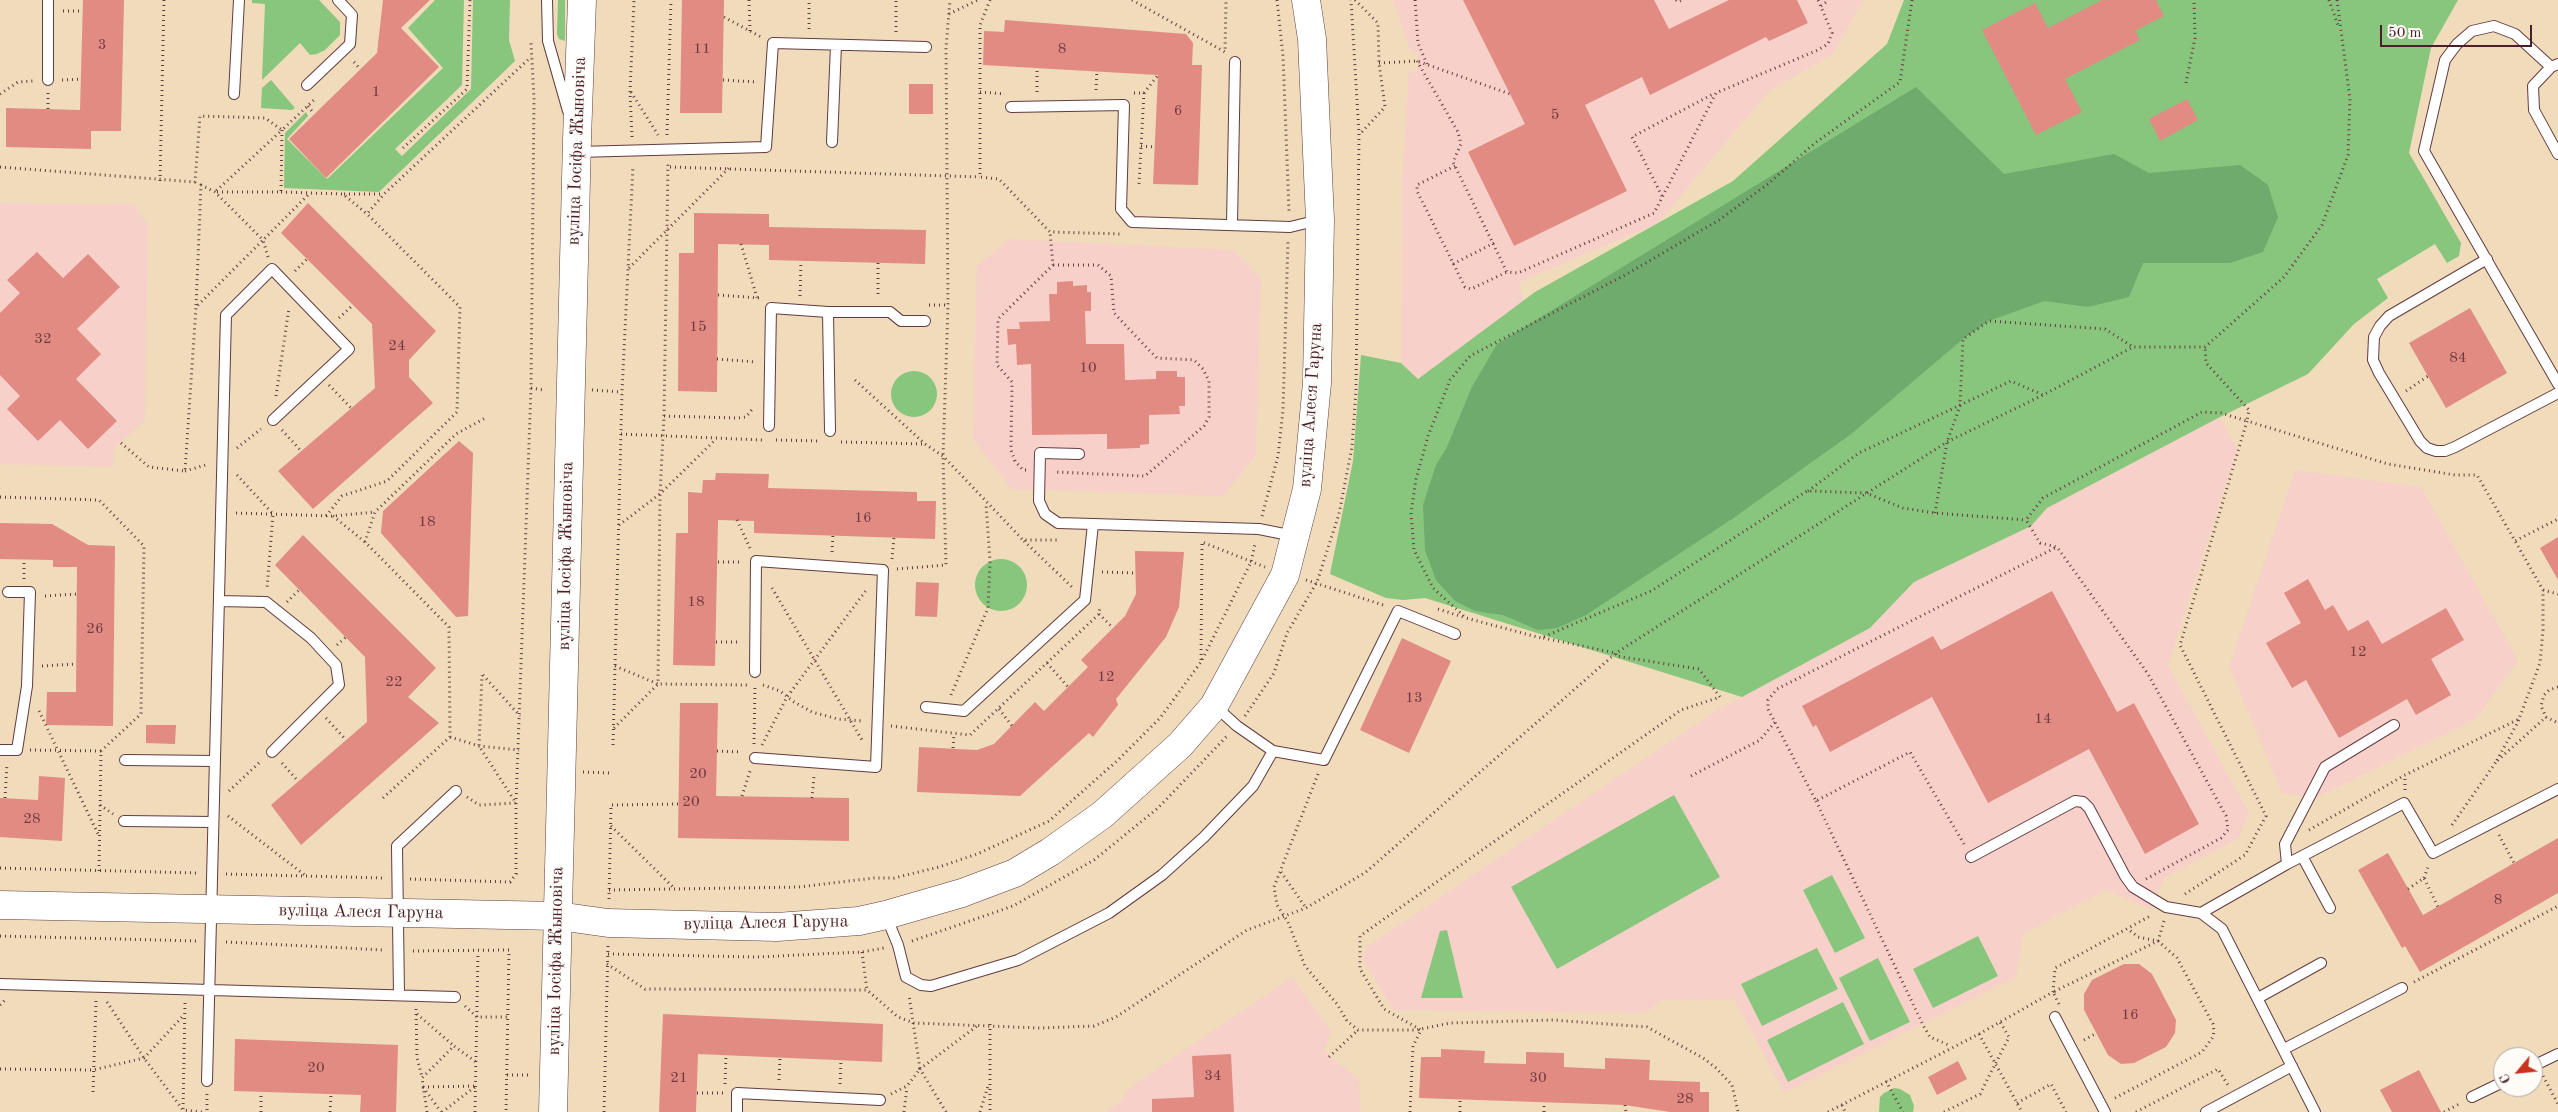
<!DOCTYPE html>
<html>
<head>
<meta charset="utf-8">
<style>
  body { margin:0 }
  #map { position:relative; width:2558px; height:1112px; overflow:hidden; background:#f0dbba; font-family:"Old Standard TT",serif }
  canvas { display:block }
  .north { position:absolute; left:2493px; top:1047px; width:50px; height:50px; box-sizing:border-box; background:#fdfcf7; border:1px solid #b5a4a5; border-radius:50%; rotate:242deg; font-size:14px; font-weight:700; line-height:20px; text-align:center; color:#4a1f2b }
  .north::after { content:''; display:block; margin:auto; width:18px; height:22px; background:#c8321e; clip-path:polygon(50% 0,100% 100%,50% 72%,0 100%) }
  .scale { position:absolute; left:2380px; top:25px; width:152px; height:22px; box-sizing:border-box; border:2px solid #4a1f2b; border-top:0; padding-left:6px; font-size:15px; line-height:18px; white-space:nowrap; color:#4a1f2b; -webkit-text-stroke:4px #fdfcf7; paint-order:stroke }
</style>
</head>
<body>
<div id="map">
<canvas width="2558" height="1112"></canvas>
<div class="north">С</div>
<div class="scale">50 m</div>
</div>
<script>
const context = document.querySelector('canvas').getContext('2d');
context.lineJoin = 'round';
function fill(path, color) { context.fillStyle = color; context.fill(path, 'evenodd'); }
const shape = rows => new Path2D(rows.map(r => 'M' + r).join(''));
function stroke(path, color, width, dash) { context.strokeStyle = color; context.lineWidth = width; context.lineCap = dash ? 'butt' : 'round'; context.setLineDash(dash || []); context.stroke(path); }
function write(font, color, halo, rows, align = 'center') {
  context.font = font + ' "Old Standard TT",serif'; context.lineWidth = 4; context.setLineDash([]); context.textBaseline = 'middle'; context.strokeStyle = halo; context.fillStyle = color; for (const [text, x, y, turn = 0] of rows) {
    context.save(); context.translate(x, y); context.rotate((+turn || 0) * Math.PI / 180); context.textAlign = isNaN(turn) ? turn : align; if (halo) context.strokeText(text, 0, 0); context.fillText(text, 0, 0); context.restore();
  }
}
const built = shape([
  [1393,0,1863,0,1833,54,1769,91,1658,223,1519,282,1525,309,1418,379,1401,362,1402,183,1409,72,1417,71,1418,53,1411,52],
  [0,203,134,204,148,225,145,420,114,449,113,467,0,464],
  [1009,239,1233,250,1261,278,1256,455,1223,496,1011,489,973,439,977,266],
  [2220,417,2237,448,2168,665,2249,813,2239,838,2164,878,2151,910,2106,890,2023,934,2016,977,1784,1093,1734,999,1661,1000,1646,1013,1393,1010,1363,959,1368,946,1714,712,1870,628,1914,582,2031,526,2047,508],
  [2295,470,2421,487,2518,660,2476,719,2314,799,2282,793,2229,666],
  [1292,977,1331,1031,1325,1050,1329,1056,1359,1079,1360,1112,1106,1112,1120,1102,1129,1088]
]);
const green = shape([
  [252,0,319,0,340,22,340,35,325,50,317,54,310,55,300,43,262,80,265,4,252,3],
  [435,0,464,0,462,85,395,149,402,156,471,89,473,0,510,0,509,40,515,61,379,192,284,188,285,133,306,112,308,116,287,139,327,179,443,68,408,28],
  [558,0,565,0,565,41,559,39,557,34],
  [1904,0,2458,0,2431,48,2409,153,2461,243,2459,256,2447,263,2435,244,2377,279,2388,298,2354,324,2308,374,2220,417,2047,508,2031,526,1914,582,1870,628,1742,697,1425,598,1403,600,1386,598,1330,574,1353,461,1361,355,1401,363,1418,379,1535,292,1733,181,1887,44],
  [271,80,295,108,292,110,261,108,262,88],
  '891 394a23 23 0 1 1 46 0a23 23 0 1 1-46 0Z',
  '975 585a26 26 0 1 1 52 0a26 26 0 1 1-52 0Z',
  [1674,795,1720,877,1557,969,1511,887],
  [1832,875,1865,938,1835,953,1803,890],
  [1447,930,1463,998,1421,998,1440,931],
  [1978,936,1998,976,1933,1008,1913,969],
  [1817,948,1838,989,1762,1026,1741,984],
  [1878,958,1910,1022,1870,1041,1839,978],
  [1843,1002,1864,1044,1788,1082,1767,1040],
  [1894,1088,1900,1089,1910,1095,1914,1106,1913,1112,1879,1112,1880,1097,1884,1093]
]);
const forest = shape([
  [1916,87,2004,174,2114,154,2149,173,2240,165,2268,185,2278,217,2263,252,2230,263,2143,263,2129,297,2088,307,2044,301,1989,321,1963,339,1851,434,1732,519,1586,615,1557,628,1538,630,1503,615,1475,611,1455,601,1436,580,1425,550,1423,505,1436,465,1446,449,1472,387,1497,344]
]);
const building = shape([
  [83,0,124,0,121,131,91,131,91,149,6,147,6,108,80,110],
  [383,0,430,0,401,28,439,67,326,178,289,139,377,53],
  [682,0,724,0,722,113,680,113],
  [1463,0,1654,0,1669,29,1729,0,1797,0,1808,23,1769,41,1766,37,1650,95,1642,77,1585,105,1627,191,1514,246,1468,152,1525,124],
  [2102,0,2156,0,2164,16,2135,31,2140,40,2065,79,2082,112,2036,135,1982,30,2035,3,2048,28],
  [1005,20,1186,34,1193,43,1192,65,1202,65,1198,185,1153,184,1158,75,983,65,984,31,1004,32],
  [909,84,933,84,933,114,909,114],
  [2187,99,2198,120,2160,141,2149,119],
  [308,203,436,331,409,360,409,377,433,403,313,509,278,471,375,388,372,324,281,233],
  [694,213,769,214,769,227,926,230,925,264,769,260,769,245,718,244,717,392,678,391,679,253,694,253],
  [37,252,63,278,88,254,120,287,77,329,101,354,76,379,117,421,88,449,60,420,38,441,7,409,20,396,0,375,0,313,20,293,7,280],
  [1073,281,1073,286,1087,285,1087,292,1091,292,1091,311,1085,311,1086,344,1124,344,1125,380,1156,379,1156,371,1177,371,1177,377,1185,377,1185,406,1179,406,1180,414,1149,415,1149,444,1140,445,1140,448,1107,449,1107,434,1032,435,1031,364,1017,365,1016,344,1008,345,1007,329,1020,329,1019,322,1050,321,1049,294,1057,294,1057,282],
  [2470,308,2507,373,2446,408,2409,343],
  [459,441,473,453,468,616,456,617,381,533,383,511],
  [716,473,769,474,768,488,917,492,917,501,936,501,935,539,754,533,754,521,718,520,715,666,673,665,676,533,688,533,688,492,702,493,703,480,715,480],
  [0,523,52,524,88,545,115,546,113,726,46,725,47,692,76,692,77,567,53,567,53,560,0,559],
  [303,535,436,668,408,697,439,723,301,845,271,805,367,722,365,657,275,565],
  [2558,537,2558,580,2540,548],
  [1135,551,1184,552,1179,607,1166,637,1116,699,1118,705,1093,737,1089,733,1020,796,917,792,919,747,977,750,994,744,1035,702,1044,711,1088,667,1081,660,1125,616,1136,594],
  [2308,579,2325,610,2333,605,2348,631,2368,620,2382,644,2446,608,2464,640,2431,659,2451,695,2416,715,2407,699,2339,738,2306,680,2292,688,2266,643,2301,623,2284,593],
  [916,582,939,583,937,617,915,616],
  [2052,591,2117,712,2134,703,2199,824,2145,854,2089,749,1988,803,1932,697,1830,752,1816,725,1813,727,1802,706,1933,636,1941,650],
  [1402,638,1451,661,1409,753,1360,730],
  [680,703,718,703,716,796,849,798,849,841,678,838],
  [146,725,176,725,175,744,146,743],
  [39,776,65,778,62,841,0,837,0,798,38,800],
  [2558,838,2558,893,2420,972,2405,946,2402,948,2358,870,2388,853,2423,915],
  [2124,964,2139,964,2152,974,2176,1020,2175,1033,2166,1047,2134,1063,2121,1064,2108,1055,2084,1010,2084,994,2092,980],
  [663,1014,883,1024,882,1062,698,1054,696,1112,659,1112],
  [235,1039,398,1045,396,1112,360,1112,361,1095,234,1091],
  [1441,1049,1485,1051,1484,1063,1526,1064,1526,1052,1564,1053,1564,1067,1605,1069,1605,1058,1650,1060,1649,1080,1700,1082,1700,1092,1709,1092,1709,1112,1670,1112,1625,1105,1419,1098,1421,1057,1441,1057],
  [1231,1054,1234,1112,1152,1112,1152,1099,1194,1097,1192,1056],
  [1958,1061,1967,1079,1937,1095,1928,1077],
  [2419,1070,2441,1112,2392,1112,2380,1090]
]);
const path = shape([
  [749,0,750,31],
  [990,0,980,25,980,177,999,179,1050,232,1122,234],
  [1132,0,1225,52,1226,0],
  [1277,0,1283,56,1289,211],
  [1355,0,1378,23,1379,63,1385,107,1360,134],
  [1415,0,1418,43,1427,64],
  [1676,0,1678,2,1682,0],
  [1912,0,1900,82,1815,143,1768,184,1719,220,1627,274,1470,356,1450,380,1428,436,1416,479,1411,513,1414,550,1433,588,1466,618,1541,638,1651,591,1807,491,1866,493,1903,508,1935,513,2026,520],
  [2329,0,2339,28],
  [1821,6,1829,0],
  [63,11,83,11],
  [949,14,978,0],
  [724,17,761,37],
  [809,29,809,0],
  [896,32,896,0],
  [1417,61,1458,132,1461,144,1453,162,1507,272,1518,273,1654,213,1716,93,1818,50,1828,44,1832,33,1818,0],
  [354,62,360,69],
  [1379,63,1417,61,1510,94],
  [62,80,81,79],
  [723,80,757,82],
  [2186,83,2195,38,2194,0],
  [1096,90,1097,71],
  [631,92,658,135],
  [980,92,1005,94],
  [1037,92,1037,68],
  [1134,93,1144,93,1139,184],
  [1144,93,1158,75],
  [0,94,18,82,33,81],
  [308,106,314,114],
  [48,109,48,93],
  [282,130,281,192,215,192,282,130],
  [667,135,671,0],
  [632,137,630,92,634,0],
  [1141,146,1154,147],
  [403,148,467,89,470,0],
  [1455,166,1417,185,1417,191,1465,287,1471,289,1507,272],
  [0,167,195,182,200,116,265,118,282,130,315,99],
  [670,167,980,177],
  [160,181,164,0],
  [281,192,343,194,367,214],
  [344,194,384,194],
  [1662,196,1632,137,1715,93],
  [741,244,758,301],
  [268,257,263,240,310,193],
  [878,263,878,298],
  [1453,264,1494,243],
  [1053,265,1098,265,1111,276,1114,313,1148,349,1157,358,1194,360,1203,369,1209,381,1209,417,1204,426,1145,476,1055,472],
  [629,268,729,168],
  [295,271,307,259],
  [718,295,760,298],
  [800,296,801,261],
  [929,305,948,305],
  [339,318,353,305],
  [717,359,756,362],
  [855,380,925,444,943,456,1023,540,1058,540],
  [329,385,351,408],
  [531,388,544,390],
  [592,390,622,392],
  [2406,391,2428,376],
  [276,396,289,308],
  [664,416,738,418,746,417,754,407],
  [282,430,301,451],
  [621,434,762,440],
  [776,440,820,441],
  [841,442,925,444],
  [121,443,149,467,185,471,196,307,263,240,215,192,201,185,196,307],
  [237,448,261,429],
  [1026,470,1023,470,1015,461,1011,450,1012,382,997,365,998,319,1053,265,1050,232],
  [185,471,209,464],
  [237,475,273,514,267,589],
  [1808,491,1859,453,2011,381,2043,395],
  [0,497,99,500,144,546,141,714,101,751,99,871],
  [236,513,333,516,375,512],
  [1935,513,1947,442,1960,406,1963,339,1989,321,2105,329,2133,347],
  [326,516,342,496,387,481,457,412,460,307,367,214,384,194,531,57],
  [333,516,365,542],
  [1262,516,1278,456,1283,410,1288,240],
  [737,520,750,548],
  [619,525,660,494,716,439],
  [1024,541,1072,587],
  [832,552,833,535],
  [892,559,894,537],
  [718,562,743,562],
  [897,569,946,565,943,456,948,305,946,48,950,0],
  [1102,572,1135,573],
  [24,579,24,560],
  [1306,580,1386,606],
  [772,588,862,740],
  [2543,590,2558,594],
  [45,596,77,594],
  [287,602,299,590],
  [1438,609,1463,617],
  [1099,614,1113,628],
  [716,642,740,642],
  [337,645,346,637],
  [1201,660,1202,542,1265,567],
  [1047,663,1068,687],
  [42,666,76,664],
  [615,666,658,684,660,494,664,416,668,164],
  [483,675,520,716],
  [763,685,780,691,794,702,812,712,838,719,863,721],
  [2558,687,2549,690,2544,695,2541,706,2546,717,2558,723],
  [951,695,988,608,990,561,986,504],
  [999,709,1012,726],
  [39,711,99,836],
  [1245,716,1274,673,1287,633,1317,582,1339,514,1352,447,1356,391,1359,134,1351,0],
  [326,718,346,740],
  [2519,720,2496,762,2546,717],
  [891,726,970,735,1099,614,1100,607],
  [614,728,658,684,747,685],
  [450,737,479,746,519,750],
  [754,744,755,685],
  [613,745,622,392,633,166],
  [762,745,787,697,867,589],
  [953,748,954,734],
  [30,750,101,751],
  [717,751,742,752],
  [282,763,298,781],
  [583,772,612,773],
  [1318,774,1274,887,1277,905,1288,922,1305,966,1337,1004,1347,1021,1358,1030,1416,1030,1450,1023,1553,1020,1647,1027,1703,1058,1716,1068,1732,1085,1738,1112],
  [1691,776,1760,740,1775,722],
  [2405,790,2405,775],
  [229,791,261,761],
  [742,796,750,771],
  [467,797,479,805,516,803,479,746,482,675],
  [5,798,7,764],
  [383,798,450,737,449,627,365,542,375,512,456,434,487,417],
  [812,798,814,776],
  [1816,801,1923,1025,1930,1037,1951,1046],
  [100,805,113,814],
  [228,816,306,876],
  [2452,825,2496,762],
  [611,826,675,889],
  [2309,830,2405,775,2519,719,2540,663,2543,630,2543,590,2515,541],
  [2499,835,2514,863],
  [1964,844,1910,752,1816,801,1768,709,1768,700,1777,689,2057,547],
  [0,868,197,873],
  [1281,872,1306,908],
  [226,874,384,878],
  [2424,878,2428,867],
  [410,879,510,882,516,874,516,803,531,388,534,99,531,43],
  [2146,879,2221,838,2228,830,2226,816,2148,674,2057,547,2040,543,2026,520,2043,498,2202,412,2221,413,2247,421,2249,410,2206,363,2205,347],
  [2408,889,2424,878,2438,907],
  [609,890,799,887,874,878,894,878,939,867,977,854,1049,821,1118,760,1160,718,1201,662,1251,562,1255,544],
  [2185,894,2245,855,2266,816,2180,645,2247,421,2388,464,2455,475,2477,475,2515,541,2558,519],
  [609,899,611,805,678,804],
  [0,936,197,941],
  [912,941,1013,906,1094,860,1158,808,1228,735],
  [226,942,384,950],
  [413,951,509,950,506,1112],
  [862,952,867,990],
  [608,954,756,957,862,952,884,948],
  [607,964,645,989,867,990,898,1017,914,1023,1040,1028,1094,1026,1116,1017,1247,930,1306,908,1366,872,1616,653,1947,442,2043,395,2133,347,2205,347,2284,277,2322,225,2348,155,2350,99,2337,0],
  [2414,982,2558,906],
  [107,1002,144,1058,183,1110,202,1112],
  [2059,1004,2053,992,2158,941,2164,921],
  [0,1005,6,999],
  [465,1006,477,1017,508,1017],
  [416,1009,417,1058,422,1077],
  [417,1014,454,1046],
  [990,1024,990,1112],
  [1979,1034,2022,1112],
  [2084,1040,2097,1033],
  [1329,1057,1358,1030],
  [0,1069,93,1070,144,1058,184,1015],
  [507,1075,531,1075],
  [2543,1076,2558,1104],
  [779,1080,780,1057],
  [1886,1081,1903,1112],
  [725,1084,726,1055],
  [840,1084,841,1060],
  [423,1087,475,1086],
  [423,1087,441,1112],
  [93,1092,96,1001],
  [697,1093,723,1093],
  [207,1094,207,1112],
  [891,1094,907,1086,920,1069,909,995],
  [2115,1098,2202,1052,2213,1037,2214,1031,2213,1024,2177,958,2158,941,2138,937,2128,929],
  [2017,1103,2051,1084,2066,1112],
  [1625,1105,1626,1112],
  [1842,1105,1845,1112],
  [183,1109,185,1003],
  [261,1112,261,1092],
  [330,1112,331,1094],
  [427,1112,422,1078,454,1046,476,1062],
  [442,1112,475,1087],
  [475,1112,478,952],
  [604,1112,608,945],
  [904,1112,907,1087],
  [946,1112,920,1069,977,1026],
  [980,1112,988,1086],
  [1410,1112,1413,1046,1421,1030,1384,1009,1360,969,1360,936,1681,710,1720,697,1699,669,1616,656,1616,653,1543,638],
  [1460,1112,1460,1099],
  [1544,1112,1544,1102],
  [1828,1112,1979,1034,2053,992,2055,968,2152,915],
  [1944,1112,1980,1094,2009,1037,2000,1022],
  [2136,1112,2218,1069,2228,1085],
  [2444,1112,2461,1103]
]);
const lane = shape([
  [48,0,48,80],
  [547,0,548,41,568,111],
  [2558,64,2551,67,2515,34,2494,26,2472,31,2457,44,2445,60,2424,151,2558,384],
  [2551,67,2533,86,2534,110,2558,154],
  [307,85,350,44,352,15,338,0],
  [234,94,239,0],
  [1011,107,1124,105,1121,209,1132,222,1290,227,1319,220],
  [832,142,836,45],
  [577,152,766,147,773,43,926,47],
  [1232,224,1235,62],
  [2487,259,2389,316,2380,326,2374,337,2373,360,2379,373,2420,441,2427,448,2436,451,2445,451,2455,447,2558,393],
  [828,312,830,431],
  [769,426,771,308,828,312,890,312,901,321,925,321],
  [1079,454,1040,453,1039,501,1045,514,1058,523,1093,524],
  [219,601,266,602,311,638,336,665,339,685,272,752],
  [926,707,964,711,1085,600,1093,524,1259,529,1294,536],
  [0,750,17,750,27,686,30,592,8,592],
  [1273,751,1324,760,1398,611,1455,634],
  [755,758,876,767,883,570,756,561,755,672],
  [125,760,215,761],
  [124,821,213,822],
  [2302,856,2330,908],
  [1971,857,2075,801,2083,802,2089,808,2125,876,2133,887,2166,907,2201,913,2222,929,2315,1112],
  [2287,864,2285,844,2325,767,2394,725],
  [2201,913,2287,864,2404,803,2433,853,2558,789],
  [886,916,898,945,906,977,921,985,931,986,1018,960,1109,913,1162,875,1204,837,1253,786,1273,751,1237,726,1216,707],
  [0,984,455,997],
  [399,995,397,846,456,791],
  [2258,998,2321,963],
  [2055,1017,2105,1112],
  [2284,1049,2402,988],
  [2533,1066,2558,1054],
  [207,1081,226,315,272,269,349,349,273,420],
  [2472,1097,2503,1082],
  [737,1112,737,1093,880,1100],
  [2206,1112,2292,1066]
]);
const secondary = shape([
  [0,905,558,916,608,923,777,927,859,921,886,915,962,893,1015,873,1050,852,1102,815,1180,745,1214,706,1285,575,1307,489,1317,383,1320,220,1312,39,1306,0],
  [553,1112,577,139,582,0]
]);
const numberNames = [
  ["3",102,45],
  ["11",702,49],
  ["8",1062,49],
  ["1",376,92],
  ["6",1178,111],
  ["5",1555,115],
  ["15",698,327],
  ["32",43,339],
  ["24",397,346],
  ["84",2458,358],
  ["10",1088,368],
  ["16",863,518],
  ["18",427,522],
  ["18",696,602],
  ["26",95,629],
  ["12",2358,652],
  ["12",1106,677],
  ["22",394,682],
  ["13",1414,698],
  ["14",2043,719],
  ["20",698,774],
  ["20",691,802],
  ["28",32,819],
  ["8",2498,900],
  ["16",2130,1015],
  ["20",316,1068],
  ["34",1213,1076],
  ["21",679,1078],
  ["30",1538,1078],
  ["28",1685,1099]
];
const streetNames = [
  ["вуліца Іосіфа Жыновіча",577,151,-88],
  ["вуліца Алеся Гаруна",1311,405,-86],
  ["вуліца Іосіфа Жыновіча",566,556,-89],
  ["вуліца Алеся Гаруна",361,912,1],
  ["вуліца Алеся Гаруна",766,923,-1],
  ["вуліца Іосіфа Жыновіча",556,961,-89]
];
fill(built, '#f7d1c9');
fill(green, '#88c67d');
fill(forest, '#6eab6c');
fill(building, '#e18b83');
stroke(lane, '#633b40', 12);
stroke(secondary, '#633b40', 29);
stroke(path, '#633b40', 3, [1, 4]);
stroke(lane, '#fff', 10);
stroke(secondary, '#fff', 28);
write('15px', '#703a41', null, numberNames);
write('18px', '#4a1f2b', '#fdfcf7', streetNames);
</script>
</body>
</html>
